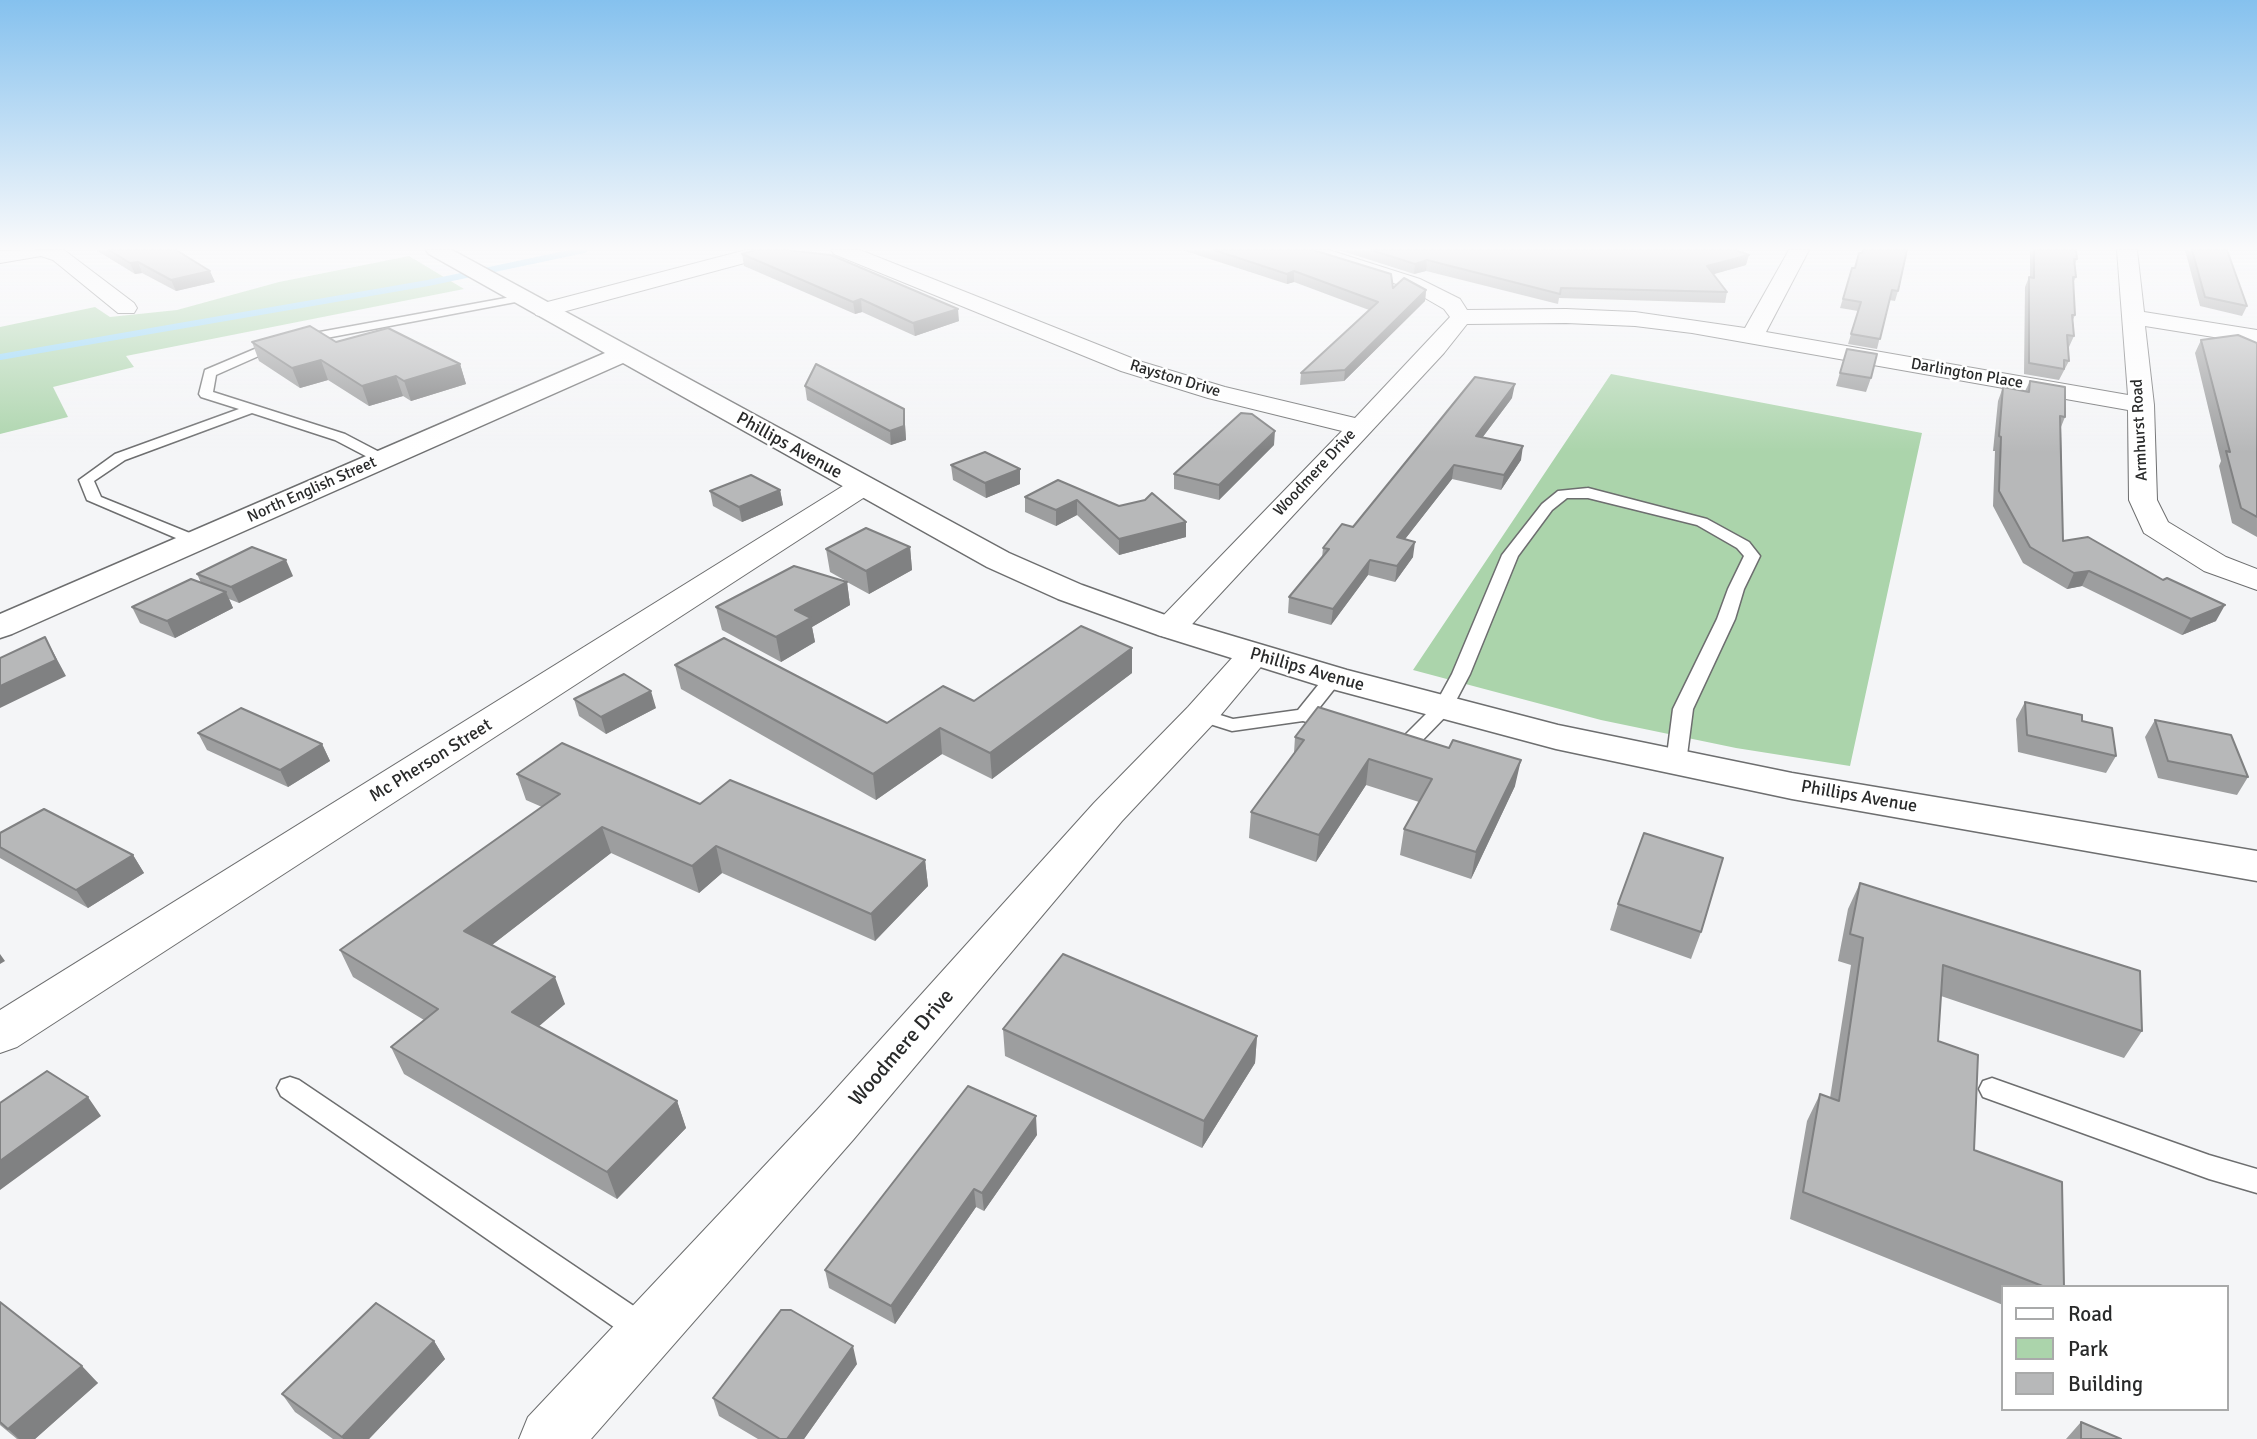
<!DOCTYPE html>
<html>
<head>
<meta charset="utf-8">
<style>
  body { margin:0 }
  #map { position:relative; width:2257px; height:1439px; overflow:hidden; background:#f4f5f7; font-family:Signika,sans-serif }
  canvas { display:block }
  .legend { position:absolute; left:2001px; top:1285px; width:228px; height:126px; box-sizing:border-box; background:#fff; border:2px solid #a9aaaa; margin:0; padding:9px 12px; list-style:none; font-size:21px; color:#292a2a }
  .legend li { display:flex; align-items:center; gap:14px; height:35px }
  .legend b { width:35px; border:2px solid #a9aaaa }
</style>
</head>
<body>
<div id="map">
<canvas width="2257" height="1439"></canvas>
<ul class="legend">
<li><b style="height:9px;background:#fff"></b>Road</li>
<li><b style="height:19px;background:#abd4ab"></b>Park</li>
<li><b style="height:19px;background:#b7b8b9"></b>Building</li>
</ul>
</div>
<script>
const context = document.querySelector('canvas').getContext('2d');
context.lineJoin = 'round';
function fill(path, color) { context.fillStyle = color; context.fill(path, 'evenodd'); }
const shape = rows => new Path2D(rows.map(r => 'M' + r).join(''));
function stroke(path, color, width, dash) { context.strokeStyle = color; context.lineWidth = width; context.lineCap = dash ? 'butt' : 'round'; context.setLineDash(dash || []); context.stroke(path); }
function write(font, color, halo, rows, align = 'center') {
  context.font = font + ' Signika,sans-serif'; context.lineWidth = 5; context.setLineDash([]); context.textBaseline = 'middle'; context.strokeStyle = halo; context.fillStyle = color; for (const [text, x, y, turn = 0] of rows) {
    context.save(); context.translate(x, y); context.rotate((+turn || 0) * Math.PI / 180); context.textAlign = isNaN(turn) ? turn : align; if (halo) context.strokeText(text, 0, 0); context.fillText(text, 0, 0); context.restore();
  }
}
const green = shape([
  [409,256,464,289,126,356,134,367,53,387,68,417,0,434,0,327,95,307,110,317,177,310,279,282],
  [1611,374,1922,433,1850,766,1736,748,1601,720,1413,670]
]);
const stream = shape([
  [0,357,428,283,584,250]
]);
const lane = shape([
  [522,295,526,296,526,300,279,347,216,375,213,392,345,434,387,456,389,459,387,462,377,462,335,440,252,413,125,460,94,481,101,497,202,538,204,541,202,544,190,544,87,500,79,480,115,454,239,409,201,397,199,394,205,370,276,340,522,295],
  [1588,488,1707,519,1749,542,1760,556,1744,589,1735,619,1693,709,1686,763,1683,767,1669,767,1666,763,1673,709,1717,619,1728,589,1744,556,1737,548,1697,525,1588,498,1567,498,1552,510,1518,556,1470,674,1450,712,1413,750,1406,752,1386,746,1383,742,1386,738,1402,738,1435,705,1452,674,1502,555,1542,504,1558,491,1588,488],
  [1334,672,1343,678,1316,712,1341,720,1344,724,1341,728,1334,730,1303,721,1232,731,1194,719,1191,715,1201,709,1233,719,1298,710,1327,674,1334,672],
  [290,1077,299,1080,656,1321,660,1331,656,1341,645,1346,634,1341,281,1096,277,1088,281,1080,290,1077],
  [1992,1078,2209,1155,2257,1169,2257,1193,2209,1179,1983,1097,1979,1089,1983,1081,1992,1078]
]);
const street = shape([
  [64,250,134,303,137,308,134,313,118,313,53,260,41,256,0,263,0,251,64,250],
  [746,250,781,250,778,254,544,317,536,315,533,310,536,305,746,250],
  [831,250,860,250,1139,361,1225,387,1355,418,1450,317,1444,309,1406,287,1300,254,1297,250,1329,250,1420,279,1460,299,1467,310,1566,309,1635,312,1745,328,1789,250,1809,250,1766,332,2128,395,2117,250,2137,250,2144,312,2257,330,2257,344,2145,326,2154,405,2157,500,2168,522,2226,557,2257,569,2257,590,2204,571,2144,533,2129,500,2128,410,1692,333,1635,326,1566,323,1467,324,1444,353,1182,635,1170,638,1158,635,1153,628,1158,621,1342,431,1208,398,1121,371,834,254,831,250],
  [861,478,871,481,875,487,871,493,17,1047,0,1053,0,1010,851,481,861,478],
  [1253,645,1265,648,1270,655,1265,662,1214,723,1122,821,853,1140,591,1439,519,1439,528,1417,817,1110,1094,803,1188,707,1241,648,1253,645]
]);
const secondary = shape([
  [426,250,452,250,1009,553,1082,585,1182,621,1347,670,1558,725,1792,773,2257,851,2257,881,1792,799,1556,749,1321,686,1158,635,1058,599,987,567,623,363,12,634,0,638,0,614,605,353,429,254,426,250]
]);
const wall = shape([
  [96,250,176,250,215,282,176,291,142,273,135,274],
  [1182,250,1313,250,1393,288,1426,290,1425,301,1344,381,1300,385,1301,373,1369,310,1294,282,1287,284],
  [1339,250,1735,250,1746,265,1713,274,1727,292,1725,303,1559,298,1558,304,1426,271,1414,274],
  [2030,250,2076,250,2077,259,2075,264,2076,277,2073,283,2075,315,2073,320,2074,336,2069,347,2068,347,2069,361,2059,380,2024,374,2025,287,2029,277,2030,277],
  [2185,250,2227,250,2247,306,2242,316,2200,306],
  [1862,253,1898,291,1895,301,1889,300,1877,349,1848,344,1858,311,1840,308,1852,268,1855,268],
  [742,254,959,321,915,336,862,312,855,314,744,266],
  [2201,340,2257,343,2257,537,2232,523,2219,466,2221,461,2195,353],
  [252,342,336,342,460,364,466,384,411,401,403,396,369,406,328,380,300,388,259,361],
  [1847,349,1871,378,1866,392,1836,386],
  [2030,381,2065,417,2061,427,2063,541,2216,621,2182,635,2082,586,2067,589,2023,563,1993,506,1995,451,1993,451,1998,401,2003,387,2025,391],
  [805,386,904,409,906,440,891,445,807,400],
  [1512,398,1482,438,1521,460,1501,490,1452,479,1405,539,1413,557,1395,582,1368,575,1331,625,1288,613,1289,597,1322,558,1323,548,1353,527],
  [1274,445,1219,500,1174,489,1174,474],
  [951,465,1020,469,1020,484,986,498,953,480],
  [1058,480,1186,537,1119,555,1077,515,1056,526,1025,512,1025,497],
  [780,490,783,505,742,522,713,506,710,491],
  [910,547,912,570,869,594,847,582,850,605,812,627,815,642,781,662,722,630,716,607,846,581,830,572,826,549],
  [197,574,293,576,239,603,229,599,233,608,175,638,140,623,132,607,201,583],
  [675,665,887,723,974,701,1132,673,992,779,942,754,876,800,681,689],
  [574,699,656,708,606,734,579,716],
  [2025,702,2082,721,2116,756,2106,773,2018,752,2016,719],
  [2155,720,2248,777,2237,795,2158,778,2145,737],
  [198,733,322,744,330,761,288,787,207,750],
  [1295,737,1515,786,1471,879,1400,855,1404,829,1419,802,1366,785,1316,862,1249,838,1251,812,1294,753],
  [517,774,700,804,925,860,928,886,875,941,722,873,699,893,611,853,492,945,565,1004,538,1026,677,1101,686,1128,617,1199,404,1074,391,1047,424,1020,353,977,340,950,542,807,526,800],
  [0,833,133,855,144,873,88,908,0,858],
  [1860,883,2142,1031,2124,1058,1941,996,1938,1041,1974,1150,2064,1287,2003,1287,2003,1305,1790,1219,1807,1121,1820,1094,1830,1098,1851,965,1838,961,1848,909],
  [1618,904,1701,932,1691,959,1610,930],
  [1003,1029,1257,1036,1255,1063,1202,1148,1005,1056],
  [1037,1135,984,1211,976,1207,895,1324,829,1288,825,1270],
  [0,1302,98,1383,35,1439,17,1439,0,1425],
  [434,1341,445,1359,369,1439,333,1439,295,1412,282,1394],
  [857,1364,804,1439,758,1439,719,1416,713,1398],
  [2081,1422,2121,1439,2066,1439]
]);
const shadedWall = shape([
  [1749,255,1746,265,1704,277,1707,266],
  [1427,260,1426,271,1414,274,1415,264],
  [138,262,142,273,135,274,130,263],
  [210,271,215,282,176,291,171,280],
  [1294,271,1294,282,1287,284,1287,274],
  [1426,290,1425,301,1344,381,1345,370],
  [861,299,862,312,855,314,853,302],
  [958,309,959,321,915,336,913,323],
  [321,360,328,380,300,388,292,368],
  [460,364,466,384,411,401,404,381],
  [396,376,403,396,369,406,362,386],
  [1515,384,1512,398,1473,450,1476,436],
  [904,409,906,440,891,445,890,431],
  [1275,431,1274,445,1219,500,1219,485],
  [1523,446,1521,460,1501,490,1504,475],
  [1454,465,1452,479,1395,552,1397,537],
  [1020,469,1020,484,986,498,985,483],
  [780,490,783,505,742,522,739,507],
  [1077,500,1077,515,1056,526,1056,510],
  [1186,522,1186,537,1119,555,1119,539],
  [1415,542,1413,557,1395,582,1397,566],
  [910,547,912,570,869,594,866,571],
  [286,560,293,576,239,603,231,587],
  [1370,560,1368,575,1331,625,1333,609],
  [2089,571,2082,586,2067,589,2074,573],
  [847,582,850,605,812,627,815,642,781,662,776,637,795,610],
  [226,592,233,608,175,638,167,621],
  [2225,605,2216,621,2182,635,2191,619],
  [45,637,66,676,0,708,0,686],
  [1132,648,1132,673,992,779,990,753],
  [651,691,656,708,606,734,601,717],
  [940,728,942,754,876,800,873,774],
  [322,744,330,761,288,787,280,770],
  [1369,759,1366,785,1316,862,1319,835],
  [1521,760,1515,786,1471,879,1476,852],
  [602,827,611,853,475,958,464,931],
  [716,846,722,873,699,893,692,866],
  [133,855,144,873,88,908,76,890],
  [925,860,928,886,875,941,871,914],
  [0,954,5,961,0,964],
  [555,977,565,1004,523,1040,512,1012],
  [1257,1036,1255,1063,1202,1148,1204,1121],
  [88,1097,101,1116,0,1190,0,1161],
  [677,1101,686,1128,617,1199,607,1172],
  [1036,1116,1037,1135,984,1211,982,1193],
  [974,1189,976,1207,895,1324,891,1306],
  [434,1341,445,1359,369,1439,343,1439,342,1437],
  [853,1346,857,1364,804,1439,787,1439],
  [82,1366,98,1383,35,1439,19,1439,8,1429]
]);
const building = shape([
  [109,250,176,250,210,271,171,280,138,262,130,263,109,250],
  [756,250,785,250,831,255,958,309,913,323,861,299,853,302,742,254,756,250],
  [1214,250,1313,250,1391,274,1393,288,1404,278,1426,290,1345,370,1301,373,1378,302,1294,271,1287,274,1214,250],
  [1371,250,1735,250,1749,255,1707,266,1727,292,1561,288,1560,294,1427,260,1415,264,1371,250],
  [1863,250,1907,250,1898,291,1892,290,1880,339,1851,334,1861,302,1843,299,1852,268,1855,268,1859,253,1862,253,1863,250],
  [2034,250,2076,250,2077,259,2074,259,2076,277,2073,277,2075,315,2072,315,2074,336,2067,335,2069,361,2064,360,2064,369,2029,363,2029,277,2034,278,2034,250],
  [2192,250,2227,250,2247,306,2205,297,2192,250],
  [310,326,336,342,388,328,460,364,404,381,396,376,362,386,321,360,292,368,252,342,310,326],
  [2238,335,2257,343,2257,517,2241,508,2226,451,2230,452,2201,340,2238,335],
  [1847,349,1877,354,1871,378,1840,373,1847,349],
  [816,364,904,409,904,426,890,431,805,386,816,364],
  [1475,377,1515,384,1476,436,1523,446,1504,475,1454,465,1397,537,1415,542,1397,566,1370,560,1333,609,1289,597,1329,549,1323,548,1342,524,1353,527,1475,377],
  [2030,381,2065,387,2065,417,2060,416,2063,541,2088,537,2163,580,2167,578,2225,605,2191,619,2089,571,2074,573,2030,547,1999,491,2001,437,1999,436,2003,387,2029,392,2030,381],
  [1241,413,1252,414,1275,431,1219,485,1174,474,1241,413],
  [985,452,1020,469,985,483,951,465,985,452],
  [751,475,780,490,739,507,710,491,751,475],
  [1058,480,1119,506,1145,500,1152,493,1186,522,1119,539,1077,500,1056,510,1025,497,1058,480],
  [866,528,910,547,866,571,826,549,866,528],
  [252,547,286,560,231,587,197,574,252,547],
  [794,566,847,582,795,610,811,618,776,637,716,607,794,566],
  [191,579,226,592,167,621,132,607,191,579],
  [1081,626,1132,648,990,753,940,728,873,774,675,665,724,638,887,723,943,686,974,701,1081,626],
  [45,637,56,660,0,686,0,658,45,637],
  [624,674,651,691,601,717,574,699,624,674],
  [2025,702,2082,715,2082,721,2112,728,2116,756,2027,735,2025,702],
  [1318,707,1449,748,1453,740,1521,760,1476,852,1404,829,1432,779,1369,759,1319,835,1251,812,1304,740,1295,737,1318,707],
  [241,708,322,744,280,770,198,733,241,708],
  [2155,720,2231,735,2248,777,2168,761,2155,720],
  [562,743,700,804,730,780,925,860,871,914,716,846,692,866,602,827,464,931,555,977,512,1012,677,1101,607,1172,391,1047,438,1009,340,950,560,794,517,774,562,743],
  [44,809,133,855,76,890,0,847,0,833,44,809],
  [1644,833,1723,858,1701,932,1618,904,1644,833],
  [1860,883,2140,971,2142,1031,1943,965,1938,1041,1978,1055,1974,1150,2062,1182,2064,1287,2045,1287,1803,1192,1820,1094,1839,1101,1863,938,1850,934,1860,883],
  [1063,954,1257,1036,1204,1121,1003,1029,1063,954],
  [47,1071,88,1097,0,1161,0,1103,47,1071],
  [968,1086,1036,1116,982,1193,974,1189,891,1306,825,1270,968,1086],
  [0,1302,82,1366,8,1429,0,1422,0,1302],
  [376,1303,434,1341,342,1437,282,1394,376,1303],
  [781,1310,791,1310,853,1346,787,1439,780,1439,713,1398,781,1310],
  [2081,1422,2121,1439,2081,1439,2081,1422]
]);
const farStreetnames = [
  ["Darlington Place",1967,374,10],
  ["Rayston Drive",1175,379,17],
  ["Armhurst Road",2140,430,-93],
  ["Woodmere Drive",1315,473,-47],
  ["North English Street",312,490,-24]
];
const streetNames = [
  ["Phillips Avenue",789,446,29],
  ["Phillips Avenue",1307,670,16],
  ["Mc Pherson Street",431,761,-32],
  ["Phillips Avenue",1859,797,10]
];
const nearStreetnames = [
  ["Woodmere Drive",902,1048,-49]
];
fill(green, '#abd4ab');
stroke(stream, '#90d4f7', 6);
stroke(lane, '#6d6e6f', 3);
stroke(street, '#6d6e6f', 2);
stroke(secondary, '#6d6e6f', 3);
fill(lane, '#fff');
fill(street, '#fff');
fill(secondary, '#fff');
fill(wall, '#9d9e9f');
fill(shadedWall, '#808182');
fill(building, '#b7b8b9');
stroke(building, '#808182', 2);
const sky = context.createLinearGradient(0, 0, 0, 452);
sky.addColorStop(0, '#85c1ee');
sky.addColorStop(0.55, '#fafafb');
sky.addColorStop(1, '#fafafb00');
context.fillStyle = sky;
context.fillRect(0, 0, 2257, 452);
write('16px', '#292a2a', '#fff', farStreetnames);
write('18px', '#292a2a', '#fff', streetNames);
write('21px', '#292a2a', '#fff', nearStreetnames);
</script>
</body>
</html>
